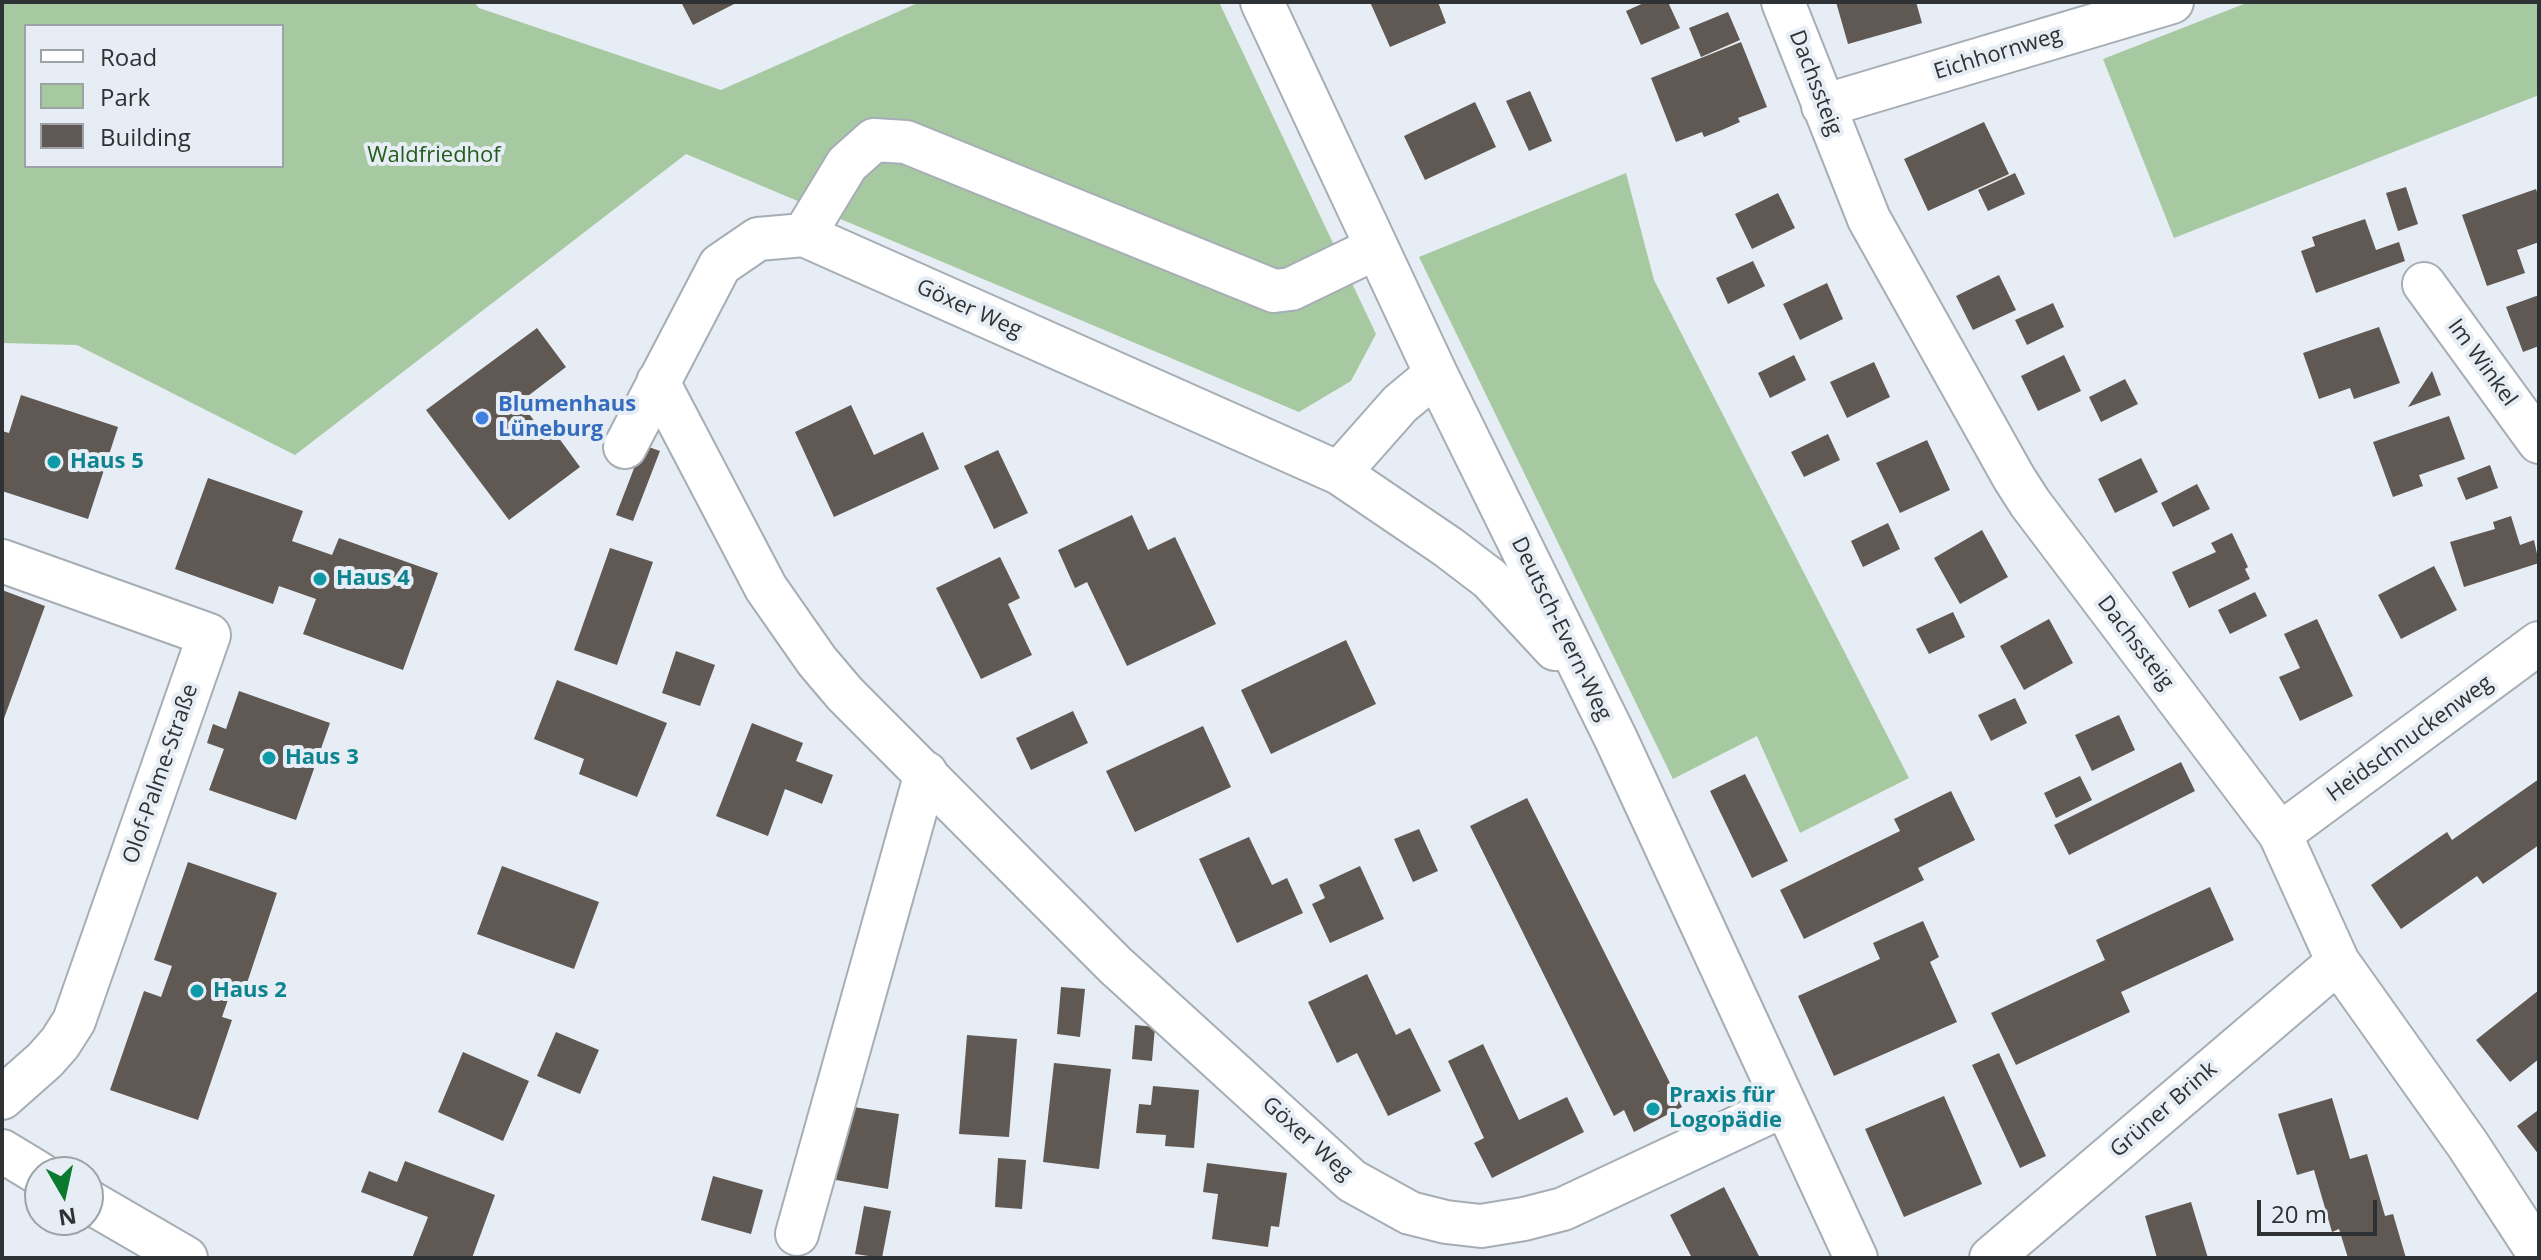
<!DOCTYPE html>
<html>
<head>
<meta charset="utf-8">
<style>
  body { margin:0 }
  #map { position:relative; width:2541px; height:1260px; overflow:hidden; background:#e6edf4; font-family:"Open Sans",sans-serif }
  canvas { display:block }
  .frame { position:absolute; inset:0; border:4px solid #2f3234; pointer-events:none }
  .legend { position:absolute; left:24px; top:24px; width:260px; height:144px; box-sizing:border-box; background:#e6edf4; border:2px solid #9da2a7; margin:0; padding:10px 14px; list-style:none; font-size:24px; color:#2f3234 }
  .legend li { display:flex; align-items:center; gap:16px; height:40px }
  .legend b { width:40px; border:2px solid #9da2a7 }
  .north { position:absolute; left:24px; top:1156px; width:80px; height:80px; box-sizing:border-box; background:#e6edf4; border:2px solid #9da2a7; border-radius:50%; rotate:171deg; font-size:22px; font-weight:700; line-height:32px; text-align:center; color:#2f3234 }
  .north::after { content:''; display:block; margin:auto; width:28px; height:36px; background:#0a7a2f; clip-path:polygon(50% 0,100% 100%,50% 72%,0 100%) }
  .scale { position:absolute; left:2257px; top:1200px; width:120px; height:36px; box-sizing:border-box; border:4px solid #2f3234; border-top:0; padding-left:10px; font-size:24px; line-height:28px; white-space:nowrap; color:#2f3234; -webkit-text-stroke:6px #e6edf4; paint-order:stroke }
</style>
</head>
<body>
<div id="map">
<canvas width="2541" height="1260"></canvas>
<div class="frame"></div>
<ul class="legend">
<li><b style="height:10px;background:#fff"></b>Road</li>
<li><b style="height:22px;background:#a7c9a2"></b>Park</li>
<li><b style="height:22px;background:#605853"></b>Building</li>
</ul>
<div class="north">N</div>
<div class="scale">20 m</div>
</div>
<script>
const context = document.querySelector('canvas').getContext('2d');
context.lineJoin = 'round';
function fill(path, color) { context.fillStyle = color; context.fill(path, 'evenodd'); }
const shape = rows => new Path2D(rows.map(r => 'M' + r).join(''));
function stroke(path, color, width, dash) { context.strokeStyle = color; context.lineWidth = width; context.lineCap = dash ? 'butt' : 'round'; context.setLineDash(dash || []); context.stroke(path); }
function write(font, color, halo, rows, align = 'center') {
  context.font = font + ' "Open Sans",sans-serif'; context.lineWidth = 8; context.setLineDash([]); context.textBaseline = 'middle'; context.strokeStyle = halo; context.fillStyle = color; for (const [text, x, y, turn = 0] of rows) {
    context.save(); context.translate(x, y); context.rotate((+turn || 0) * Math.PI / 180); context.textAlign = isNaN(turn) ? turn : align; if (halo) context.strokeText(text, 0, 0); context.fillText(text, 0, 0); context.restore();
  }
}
const green = shape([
  [2,2,474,2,479,8,721,90,920,2,1219,2,1376,334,1351,381,1299,412,686,154,295,455,77,345,2,343],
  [26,26,282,26,282,166,26,166],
  [2249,2,2537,2,2539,95,2174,238,2103,59],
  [1626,173,1654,280,1909,778,1800,833,1757,736,1673,779,1419,257]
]);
const building = shape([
  [681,2,738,2,693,25],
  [1370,2,1438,2,1446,23,1390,47],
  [1646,2,1668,2,1680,28,1641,45,1626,11],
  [1836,2,1916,2,1922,23,1848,44],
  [1728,12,1740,40,1701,57,1689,28],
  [1741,42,1767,107,1738,118,1740,122,1722,130,1704,137,1702,132,1676,142,1651,78],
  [1530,91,1552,141,1529,151,1506,101],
  [1475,102,1496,147,1425,180,1404,136],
  [1984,122,2009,174,1928,211,1904,159],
  [2015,173,2025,194,1988,211,1978,190],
  [2406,187,2418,224,2398,231,2386,193],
  [2536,189,2539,198,2539,242,2517,250,2525,273,2487,286,2462,215],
  [1778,193,1795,228,1752,249,1735,214],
  [2365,219,2376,250,2399,242,2405,261,2316,293,2301,251,2315,246,2312,237],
  [1753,261,1765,286,1728,304,1716,278],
  [1999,275,2016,310,1973,330,1956,296],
  [1827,283,1843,319,1800,340,1783,304],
  [2539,295,2539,346,2523,352,2506,307],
  [2053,303,2064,327,2027,345,2015,320],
  [2379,327,2400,383,2354,399,2350,388,2319,399,2303,353],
  [537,328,566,367,520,402,542,431,550,426,580,467,509,520,426,410],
  [1794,355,1806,380,1770,398,1758,373],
  [2064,355,2081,391,2038,411,2021,376],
  [1874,362,1890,397,1847,418,1830,382],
  [2432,371,2441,395,2408,407],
  [2125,379,2138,404,2101,422,2089,397],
  [21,395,118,427,88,519,2,491,2,431,9,433],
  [851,405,874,455,923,432,939,469,834,517,795,432],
  [2449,416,2465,459,2419,475,2423,486,2393,497,2373,442],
  [1828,434,1840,460,1804,477,1791,452],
  [1927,440,1950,490,1900,513,1876,463],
  [643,445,660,451,633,521,616,515],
  [998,450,1028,513,994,529,964,466],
  [2141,458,2158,492,2115,513,2098,479],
  [2490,465,2498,488,2466,500,2457,478],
  [208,478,303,511,292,541,332,555,339,538,438,573,403,670,303,634,316,599,279,586,273,604,175,569],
  [2197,484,2210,509,2173,527,2161,503],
  [1132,515,1148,550,1175,537,1216,624,1127,666,1087,582,1075,588,1058,550],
  [2511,516,2520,545,2534,540,2539,563,2464,587,2450,542,2495,529,2493,522],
  [1888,523,1900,549,1863,567,1851,541],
  [1982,530,2008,577,1960,604,1934,558],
  [2232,533,2248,567,2245,569,2250,579,2189,608,2172,572,2216,552,2211,543],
  [610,548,653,562,617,665,574,650],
  [1000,557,1020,598,1008,604,1032,655,981,679,936,588],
  [2434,566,2457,610,2401,639,2378,595],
  [2,590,45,606,2,724],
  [2255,592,2267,616,2230,634,2218,610],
  [1953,612,1965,637,1929,654,1916,629],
  [2049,619,2073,663,2024,690,2000,646],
  [2317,619,2353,696,2300,721,2279,677,2300,668,2284,634],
  [1346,640,1376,704,1271,754,1241,690],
  [676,651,715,665,700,706,662,693],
  [557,680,667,723,637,797,579,774,584,759,534,739],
  [239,691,330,723,296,820,209,790,224,749,207,743,213,724,226,729],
  [2015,698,2027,723,1991,741,1978,715],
  [1073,711,1088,743,1031,770,1016,738],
  [2119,715,2135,750,2092,771,2075,735],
  [752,723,803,743,796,761,833,775,822,804,785,789,768,836,716,816],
  [1203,726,1231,787,1135,832,1106,771],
  [2181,762,2195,791,2069,855,2054,825],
  [1745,774,1788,861,1752,878,1710,791],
  [2080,776,2092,800,2056,818,2044,793],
  [2539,779,2539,845,2483,884,2477,876,2401,929,2371,885,2447,832,2452,840],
  [1951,791,1975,840,1918,868,1924,880,1804,939,1780,890,1900,831,1894,819],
  [1527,798,1682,1107,1634,1132,1624,1110,1614,1116,1470,826],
  [1419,829,1438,871,1413,882,1394,839],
  [1249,837,1272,885,1287,878,1303,913,1237,943,1199,859],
  [188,862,277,893,244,992,232,988,222,1017,232,1020,198,1120,110,1090,144,991,161,997,172,966,154,960],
  [502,866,599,902,574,969,477,934],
  [1360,866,1384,919,1330,943,1312,904,1325,898,1319,885],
  [2210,887,2234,940,2121,992,2130,1012,2016,1065,1991,1013,2105,960,2096,940],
  [1923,921,1939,957,1930,962,1957,1022,1834,1076,1798,996,1880,959,1873,943],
  [1367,974,1396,1035,1410,1028,1441,1091,1388,1116,1357,1053,1337,1063,1308,1002],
  [1061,987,1085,989,1080,1037,1057,1034],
  [2539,990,2539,1059,2510,1082,2476,1040],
  [1135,1025,1155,1027,1152,1061,1132,1059],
  [556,1032,599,1050,580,1094,537,1076],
  [967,1035,1017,1039,1009,1137,959,1134],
  [1483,1044,1519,1120,1567,1097,1584,1132,1492,1178,1474,1143,1484,1138,1448,1061],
  [463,1052,529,1081,503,1141,438,1112],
  [1999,1053,2046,1156,2020,1168,1972,1065],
  [1054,1063,1111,1069,1099,1169,1043,1162],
  [1153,1086,1199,1090,1194,1148,1165,1146,1166,1135,1136,1133,1139,1104,1151,1105],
  [1944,1096,1982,1184,1904,1217,1865,1129],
  [2332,1098,2350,1159,2367,1154,2385,1216,2393,1214,2406,1258,2348,1258,2339,1229,2332,1232,2314,1170,2297,1175,2278,1114],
  [847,1106,899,1114,888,1189,836,1180],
  [2537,1111,2539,1113,2539,1155,2517,1126],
  [998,1158,1026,1160,1022,1209,995,1207],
  [405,1161,495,1195,472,1258,412,1258,428,1217,361,1192,369,1171,397,1182],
  [1207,1163,1287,1173,1279,1227,1271,1226,1268,1247,1212,1239,1218,1194,1203,1192],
  [713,1176,763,1190,751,1234,701,1220],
  [1724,1187,1760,1258,1692,1258,1670,1215],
  [2191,1202,2208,1258,2157,1258,2145,1216],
  [864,1206,891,1211,882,1258,855,1254]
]);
const minor = shape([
  [1262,2,1436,374,1616,739,1856,1258],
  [1783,2,1869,219,2014,478,2030,503,2280,834,2338,962,2468,1145,2539,1254],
  [1823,106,2172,2],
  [804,235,847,164,874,140,906,142,1274,291,1291,289,1376,248],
  [2424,284,2539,442],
  [658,382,766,588,817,661,845,694,1115,965,1352,1181,1410,1213,1446,1222,1481,1226,1524,1219,1563,1209,1785,1105],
  [625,447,720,265,758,239,804,235,1339,473,1448,547,1490,579,1555,649],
  [1339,473,1400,404,1436,374],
  [2,561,209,635,74,1021,60,1043,45,1060,2,1098],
  [2280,834,2539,643],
  [2,1151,40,1174],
  [88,1201,186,1258],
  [797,1234,926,773],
  [1991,1258,2338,962]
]);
const markers = [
  [482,418,8,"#3f7fe0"],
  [54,462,8,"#0f9aa8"],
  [320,579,8,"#0f9aa8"],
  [269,758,8,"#0f9aa8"],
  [197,991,8,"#0f9aa8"],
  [1653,1109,8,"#0f9aa8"]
];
const streetNames = [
  ["Eichhornweg",1998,54,-17],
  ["Dachssteig",1815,83,69],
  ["Göxer Weg",969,309,24],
  ["Im Winkel",2482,363,54],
  ["Deutsch-Evern-Weg",1561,629,64],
  ["Dachssteig",2135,643,53],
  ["Heidschnuckenweg",2410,739,-36],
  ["Olof-Palme-Straße",161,774,-71],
  ["Grüner Brink",2164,1110,-41],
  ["Göxer Weg",1307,1139,42]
];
const parkNames = [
  ["Waldfriedhof",434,156]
];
const shopNames = [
  ["Blumenhaus",498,405],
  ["Lüneburg",498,430]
];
const cultureNames = [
  ["Haus 5",70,462],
  ["Haus 4",336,579],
  ["Haus 3",285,758],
  ["Haus 2",213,991],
  ["Praxis für",1669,1096],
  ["Logopädie",1669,1121]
];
fill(green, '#a7c9a2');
fill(building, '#605853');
stroke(minor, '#a6adb4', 46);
stroke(minor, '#fff', 42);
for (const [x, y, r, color] of markers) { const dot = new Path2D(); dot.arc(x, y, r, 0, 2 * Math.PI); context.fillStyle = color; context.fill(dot); stroke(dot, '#e6edf4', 3); }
write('22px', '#2f3234', '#e6edf4', streetNames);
write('22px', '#235c1d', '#e6edf4', parkNames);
write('bold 22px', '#366cbe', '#e6edf4', shopNames, 'left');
write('bold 22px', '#0d838f', '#e6edf4', cultureNames, 'left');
</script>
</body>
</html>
